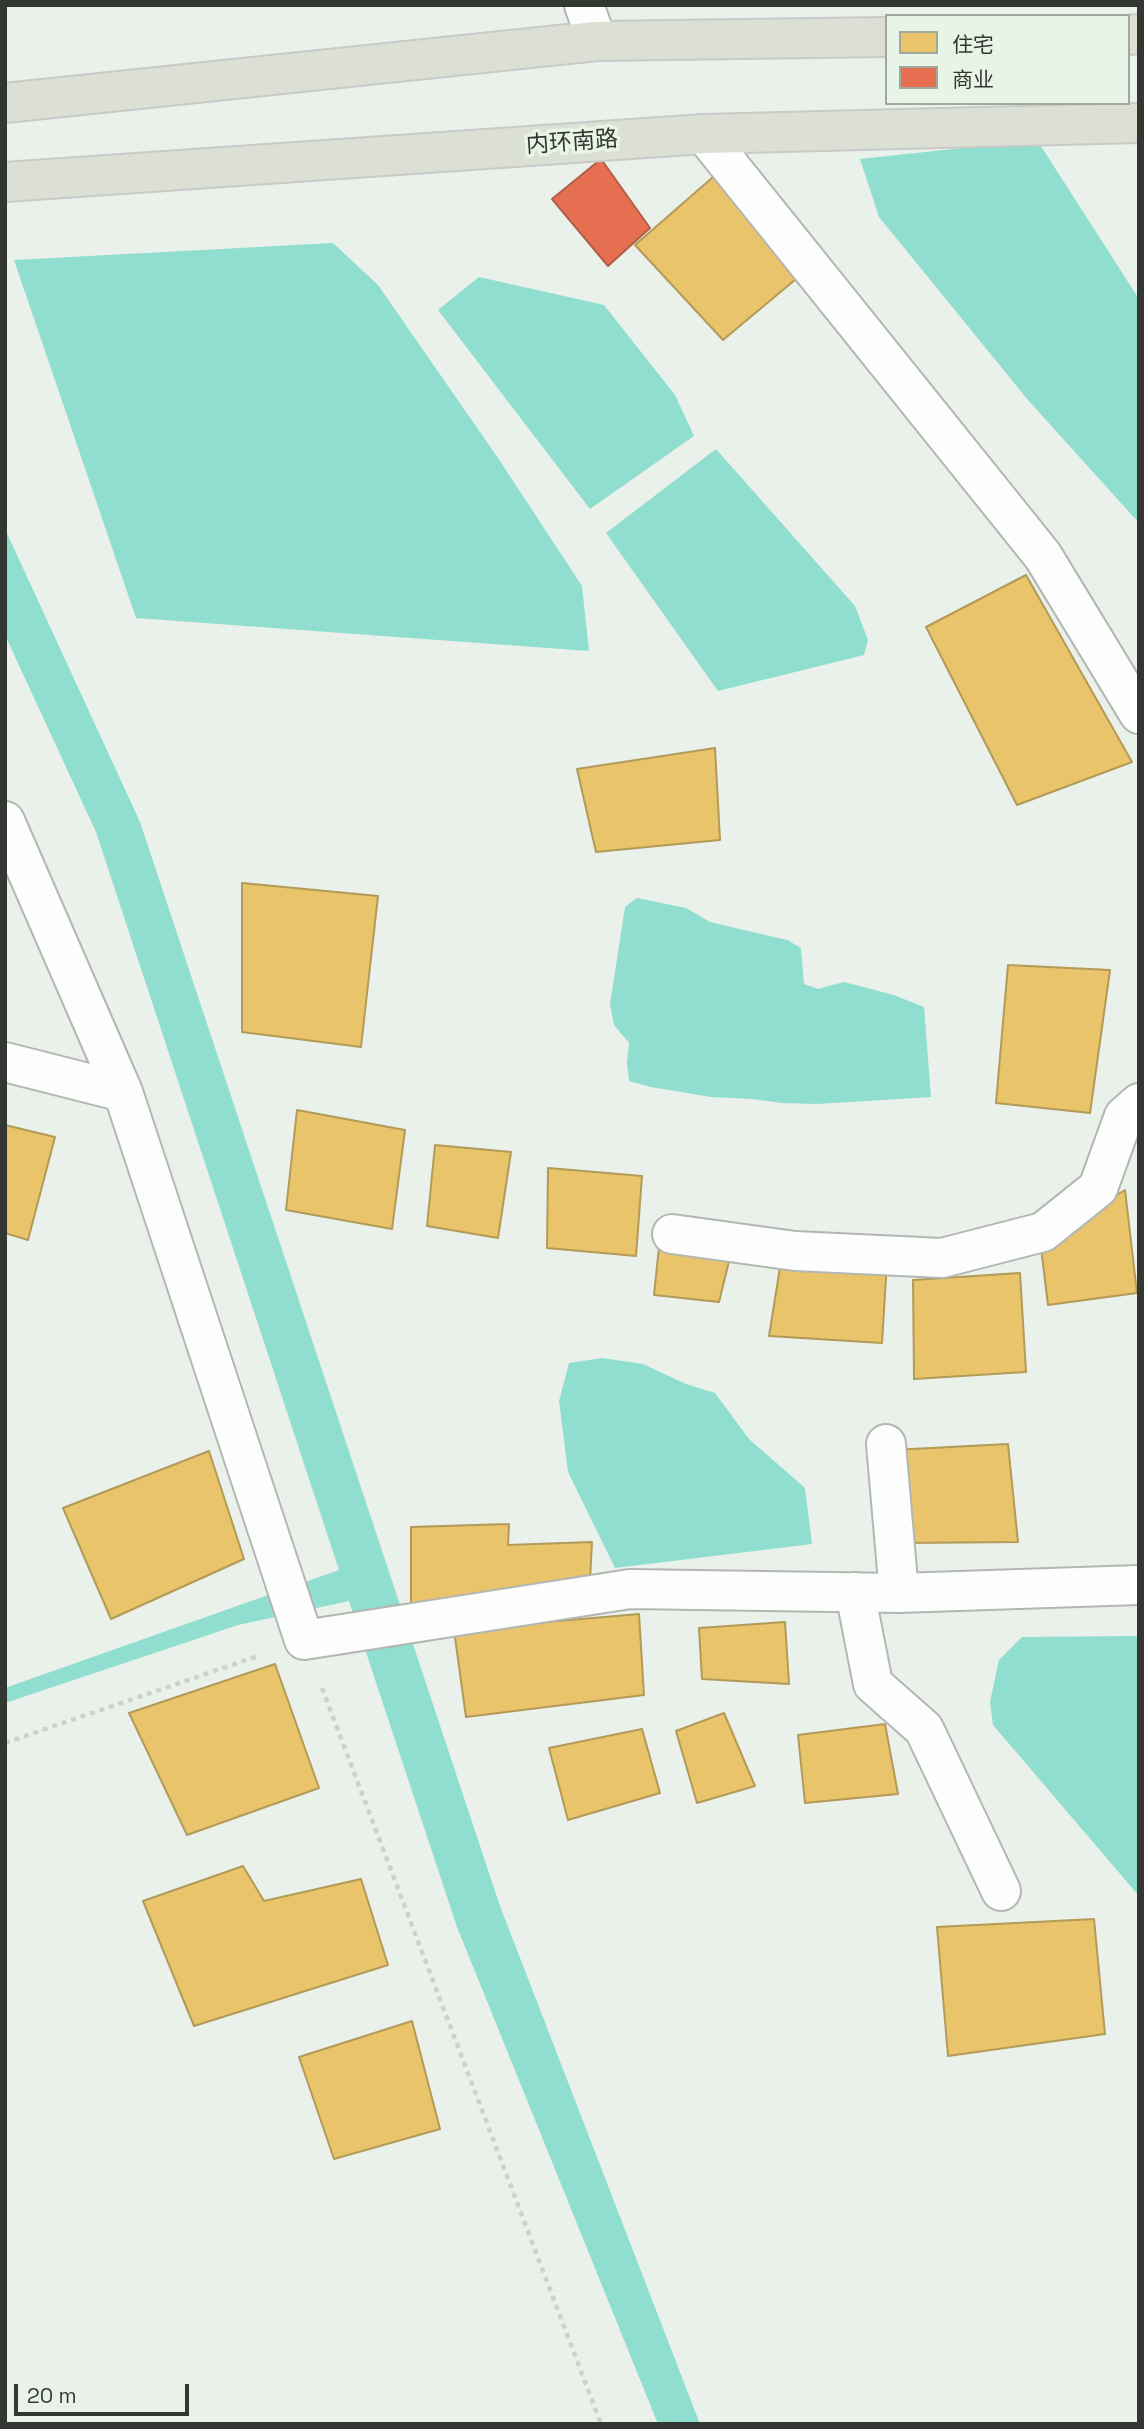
<!DOCTYPE html>
<html>
<head>
<meta charset="utf-8">
<style>
  body { margin:0 }
  #map { position:relative; width:1144px; height:2429px; overflow:hidden; background:#eaf0ea; font-family:"Space Grotesk","Noto Sans SC",sans-serif }
  canvas { display:block }
  .frame { position:absolute; inset:0; border:7px solid #333732; pointer-events:none }
  .legend { position:absolute; left:885px; top:14px; width:245px; height:91px; box-sizing:border-box; background:#e8f4e6; border:2px solid #a0a89e; margin:0; padding:9px 12px; list-style:none; font-size:21px; color:#333732 }
  .legend li { display:flex; align-items:center; gap:14px; height:35px }
  .legend b { width:35px; border:2px solid #a0a89e }
  .scale { position:absolute; left:14px; top:2384px; width:175px; height:32px; box-sizing:border-box; border:4px solid #333732; border-top:0; padding-left:9px; font-size:21px; line-height:24px; white-space:nowrap; color:#333732; -webkit-text-stroke:5px #e8f4e6; paint-order:stroke }
</style>
</head>
<body>
<div id="map">
<canvas width="1144" height="2429"></canvas>
<div class="frame"></div>
<ul class="legend">
<li><b style="height:19px;background:#e9c46a"></b>住宅</li>
<li><b style="height:19px;background:#e76f51"></b>商业</li>
</ul>
<div class="scale">20 m</div>
</div>
<script>
const context = document.querySelector('canvas').getContext('2d');
context.lineJoin = 'round';
function fill(path, color) { context.fillStyle = color; context.fill(path, 'evenodd'); }
const shape = rows => new Path2D(rows.map(r => 'M' + r).join(''));
function stroke(path, color, width, dash) { context.strokeStyle = color; context.lineWidth = width; context.lineCap = dash ? 'butt' : 'round'; context.setLineDash(dash || []); context.stroke(path); }
function write(font, color, halo, rows, align = 'center') {
  context.font = font + ' "Space Grotesk","Noto Sans SC",sans-serif'; context.lineWidth = 7; context.setLineDash([]); context.textBaseline = 'middle'; context.strokeStyle = halo; context.fillStyle = color; for (const [text, x, y, turn = 0] of rows) {
    context.save(); context.translate(x, y); context.rotate((+turn || 0) * Math.PI / 180); context.textAlign = isNaN(turn) ? turn : align; if (halo) context.strokeText(text, 0, 0); context.fillText(text, 0, 0); context.restore();
  }
}
const water = shape([
  [1037,140,1139,299,1139,523,1028,400,879,217,860,159],
  [333,243,378,285,498,458,582,586,589,651,136,618,14,260],
  [479,277,604,305,675,395,694,436,590,509,438,310],
  [716,449,855,606,868,640,864,655,718,691,606,533],
  [5,529,140,822,500,1906,700,2424,658,2424,457,1927,349,1601,238,1625,5,1703,5,1688,339,1570,96,832,5,635],
  [637,898,686,908,710,922,787,940,801,948,804,984,818,989,844,982,894,995,924,1007,931,1097,817,1104,782,1103,752,1099,711,1097,651,1087,629,1081,627,1063,629,1043,614,1025,610,1004,625,907],
  [602,1358,643,1364,686,1384,715,1393,749,1439,805,1488,812,1544,615,1568,568,1472,559,1401,569,1363],
  [1139,1636,1139,1896,993,1725,990,1702,999,1660,1022,1637]
]);
const homes = shape([
  [720,171,802,274,723,340,635,245,720,171],
  [1026,575,1132,762,1017,805,926,627,1026,575],
  [715,748,720,840,596,852,577,769,715,748],
  [242,883,378,896,361,1047,242,1032,242,883],
  [1008,965,1110,970,1090,1113,996,1103,1008,965],
  [297,1110,405,1130,392,1229,286,1210,297,1110],
  [5,1125,55,1137,28,1240,5,1233,5,1125],
  [435,1145,511,1152,498,1238,427,1226,435,1145],
  [548,1168,642,1176,636,1256,547,1248,548,1168],
  [1125,1190,1137,1293,1048,1305,1040,1240,1125,1190],
  [660,1237,732,1249,719,1302,654,1295,660,1237],
  [782,1255,887,1261,882,1343,769,1336,782,1255],
  [1020,1273,1026,1372,914,1379,913,1280,1020,1273],
  [1008,1444,1018,1542,903,1543,892,1450,1008,1444],
  [209,1451,244,1559,111,1619,63,1508,209,1451],
  [509,1524,508,1545,592,1542,590,1581,411,1605,411,1527,509,1524],
  [639,1614,644,1695,466,1717,454,1630,639,1614],
  [785,1622,789,1684,702,1679,699,1628,785,1622],
  [275,1664,319,1788,187,1835,129,1713,275,1664],
  [724,1713,755,1786,697,1803,676,1731,724,1713],
  [885,1724,898,1794,805,1803,798,1735,885,1724],
  [642,1729,660,1793,568,1820,549,1748,642,1729],
  [243,1866,264,1901,361,1879,388,1965,194,2026,143,1901,243,1866],
  [1094,1919,1105,2034,948,2056,937,1927,1094,1919],
  [412,2021,440,2129,334,2159,299,2057,412,2021]
]);
const shops = shape([
  [601,159,650,228,608,266,552,199,601,159]
]);
const path = shape([
  [322,1688,601,2424],
  [5,1743,258,1656]
]);
const minor = shape([
  [584,5,597,41],
  [704,134,1043,556,1139,714],
  [5,821,123,1092,304,1640,630,1589,899,1593,1139,1585],
  [5,1062,123,1092],
  [672,1234,795,1251,942,1258,1043,1232,1098,1188,1124,1116,1139,1103],
  [886,1444,899,1593],
  [855,1592,873,1684,924,1729,1001,1891]
]);
const major = shape([
  [1128,35,1139,34],
  [5,103,597,41,887,37],
  [5,182,704,134,1139,123]
]);
const streetNames = [
  ["内环南路",572,143,-4]
];
fill(water, '#90decf');
fill(homes, '#e9c46a');
stroke(homes, '#b29a59', 2);
fill(shops, '#e76f51');
stroke(shops, '#b15e48', 2);
stroke(minor, '#b2b7b2', 42);
stroke(major, '#c7cac7', 42);
stroke(path, '#ced0cd', 4.5, [5, 5]);
stroke(minor, '#fcfdfc', 38);
stroke(major, '#dce0d4', 38);
write('23px', '#333732', '#e8f4e6', streetNames);
</script>
</body>
</html>
